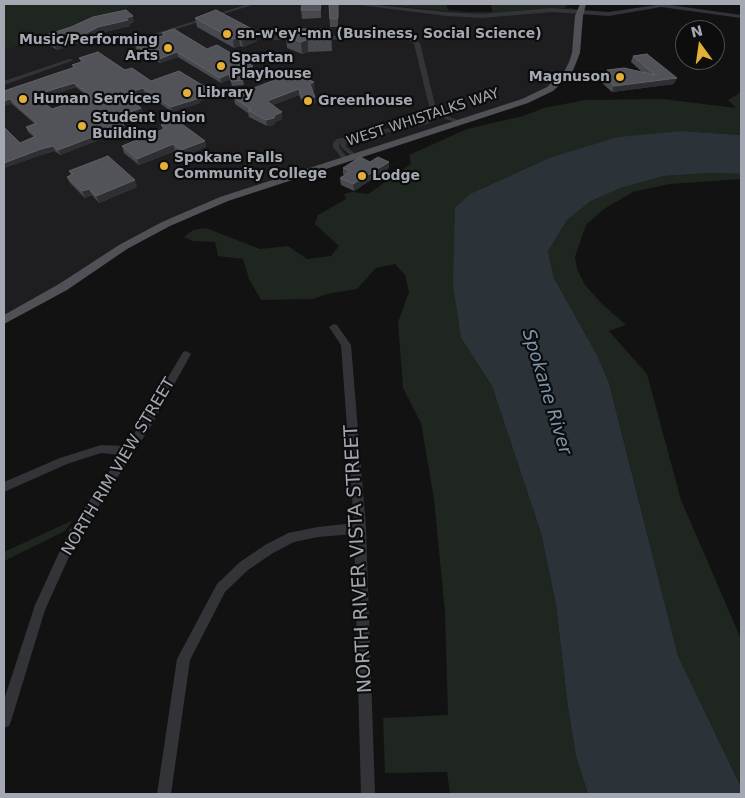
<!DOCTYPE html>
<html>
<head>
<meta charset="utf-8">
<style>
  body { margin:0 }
  #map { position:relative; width:745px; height:798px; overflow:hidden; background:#121213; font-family:"DejaVu Sans",sans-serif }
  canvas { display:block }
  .frame { position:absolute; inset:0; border:5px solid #a4a8b3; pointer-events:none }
  .north { position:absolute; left:675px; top:20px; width:50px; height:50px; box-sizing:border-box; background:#0d0d0e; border:1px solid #494b50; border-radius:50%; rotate:346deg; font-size:14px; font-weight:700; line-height:20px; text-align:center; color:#a4a8b3 }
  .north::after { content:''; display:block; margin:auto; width:18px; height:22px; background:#e5af38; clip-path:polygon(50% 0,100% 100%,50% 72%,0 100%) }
</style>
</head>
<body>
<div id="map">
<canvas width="745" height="798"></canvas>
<div class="frame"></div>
<div class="north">N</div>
</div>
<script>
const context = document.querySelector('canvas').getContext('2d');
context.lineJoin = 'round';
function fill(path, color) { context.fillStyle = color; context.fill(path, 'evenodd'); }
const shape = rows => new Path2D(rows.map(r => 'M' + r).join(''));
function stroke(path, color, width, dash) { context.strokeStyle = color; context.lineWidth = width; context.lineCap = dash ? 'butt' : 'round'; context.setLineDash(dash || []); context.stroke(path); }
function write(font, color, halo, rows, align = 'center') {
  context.font = font + ' "DejaVu Sans",sans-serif'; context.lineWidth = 4.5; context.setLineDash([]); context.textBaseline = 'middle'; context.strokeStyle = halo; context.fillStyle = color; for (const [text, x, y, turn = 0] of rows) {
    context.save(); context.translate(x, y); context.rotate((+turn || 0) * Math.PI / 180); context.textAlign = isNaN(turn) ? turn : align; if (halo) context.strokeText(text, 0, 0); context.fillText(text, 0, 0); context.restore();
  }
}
const built = shape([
  [120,4,374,4,466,13,572,8,578,10,576,53,561,80,525,101,224,199,166,224,17,314,4,320,4,44]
]);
const green = shape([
  [4,4,135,4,67,32,4,50],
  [374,4,446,4,448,10,469,12,492,12,491,4,568,4,565,8,493,14,466,13],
  [741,92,741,135,682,131,549,158,471,194,461,338,492,386,541,533,556,605,568,708,576,756,588,794,450,794,447,772,385,773,383,718,448,715,445,612,434,499,421,423,403,388,398,322,409,292,405,275,395,264,376,268,357,289,327,294,313,299,261,300,249,279,243,259,218,256,215,242,193,241,184,237,193,230,206,228,260,249,288,246,307,259,331,256,339,246,315,224,318,215,346,199,344,194,352,192,368,194,411,164,409,155,467,129,523,116,544,108,585,100,663,99,736,108,728,100],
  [711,173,741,174,741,179,669,184,633,192,604,209,586,225,575,257,577,269,585,285,602,304,626,325,609,331,647,374,681,500,741,639,741,787,678,656,609,383,597,355,554,278,548,250,567,220,591,201,621,188,664,176],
  [73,520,65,531,4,561,4,552]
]);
const water = shape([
  [682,131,741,135,741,174,711,173,664,176,621,188,591,201,567,220,548,251,554,278,597,355,609,383,678,656,741,787,741,794,588,794,576,756,568,708,556,605,541,533,492,386,461,338,453,285,455,208,470,194,549,158,618,137]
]);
const minor = shape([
  [248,4,255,4,152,37,147,36,248,4],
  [352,4,367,4,446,12,482,14,552,8,609,12,663,4,741,15,741,18,661,7,609,16,552,12,482,18,446,16,352,4],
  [244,27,248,27,267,36,299,36,302,38,299,40,266,40,244,29,244,27],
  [398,34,412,37,420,43,436,109,446,116,464,122,459,123,442,118,435,114,433,119,428,124,351,140,347,142,346,146,357,156,354,158,341,147,340,143,339,147,348,159,343,160,333,147,333,143,337,139,424,121,427,118,430,110,414,44,408,39,398,38,319,40,316,38,319,36,398,34],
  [69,59,74,60,4,85,4,81,69,59],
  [334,324,337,325,351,345,366,528,375,794,361,794,354,534,318,537,294,542,273,553,248,570,225,592,190,660,171,794,157,794,177,659,217,584,240,562,265,545,288,533,318,527,354,523,341,345,329,327,334,324],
  [186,351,191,354,151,426,77,539,45,610,11,721,9,726,4,728,4,700,35,605,69,531,120,455,101,453,67,464,4,492,4,482,60,458,101,445,126,446,143,420,183,352,186,351]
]);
const major = shape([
  [580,4,586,4,583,16,580,53,572,73,553,91,528,103,228,201,170,226,127,249,67,290,4,324,4,315,59,284,119,245,162,222,220,197,522,99,547,87,565,70,569,62,572,53,575,16,580,4]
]);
const wall = shape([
  [329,4,338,4,338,27,330,27],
  [321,8,321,18,302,19,301,10],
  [195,18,256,31,257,41,243,47,240,46,234,48,197,27],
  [134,22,129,24,130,26,100,33,87,40,57,50,45,42,43,36],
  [331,29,332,51,308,52,302,54,287,48,286,36],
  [162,33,207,49,253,66,253,71,248,72,249,76,243,79,244,85,232,86,230,79,221,83,178,57,160,63,136,49,135,45,163,36],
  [633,56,674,84,612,92,601,82,603,75,606,75,607,70,642,72,631,62],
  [79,58,125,70,151,81,213,96,200,101,200,103,172,112,144,92,128,98,141,108,143,112,118,121,124,125,125,130,60,155,55,151,44,154,4,168,4,127,20,143,34,137,28,132,26,127,35,124,12,104,4,91,74,68,72,65,81,62],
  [76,87,88,97,52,109,40,99],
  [315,89,312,90,316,103,303,104,299,95,273,105,282,119,275,122,274,125,267,126,249,117,248,113,235,104,234,98,241,95,241,93],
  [161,125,205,141,206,147,183,157,175,151,139,165,124,153,122,146,163,130],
  [370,162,389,162,389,168,354,191,341,185,340,178,345,175,343,174,343,168],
  [69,171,137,187,99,203,92,195,85,198,70,183,67,177,71,175]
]);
const shadedWall = shape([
  [133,16,134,22,129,24,130,26,100,33,87,40,57,50,54,44,98,27],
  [256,31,257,41,243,47,241,38],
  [239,37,240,46,234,48,233,39],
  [308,39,308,52,302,54,301,42],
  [177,52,178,57,160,63,159,59],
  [253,66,253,71,248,72,249,76,242,79,241,74,244,69],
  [229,74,230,79,221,83,220,78],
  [677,78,674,84,612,92,614,86],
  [314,82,315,89,311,90,310,84],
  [74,83,76,87,37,100,35,95],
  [143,88,144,92,125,99,123,94],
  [299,89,299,95,268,107,267,101],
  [212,91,213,96,200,101,200,103,172,112,171,107],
  [315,97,316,103,303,104,302,98],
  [10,99,12,104,4,106,4,101],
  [141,108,143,112,115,122,114,118],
  [282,112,282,119,275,122,274,125,267,126,266,120],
  [124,125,125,130,60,155,58,150],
  [205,141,206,147,183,157,181,150],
  [173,144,175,151,139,165,137,159],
  [53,146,55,151,44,154,4,168,4,163,41,149],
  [389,162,389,168,354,191,353,184],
  [135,180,137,187,99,203,96,196],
  [89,189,92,195,85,198,82,191]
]);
const building = shape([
  [302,4,321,4,320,10,301,10,302,4],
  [329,4,338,4,338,18,330,19,329,4],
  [126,10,133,16,126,18,128,20,98,27,85,34,54,44,43,36,71,27,93,17,126,10],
  [216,10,256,31,241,38,239,37,233,39,195,18,216,10],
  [174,29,207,49,217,45,253,66,244,69,248,72,241,74,243,80,231,81,229,74,220,78,177,52,159,59,135,45,165,35,162,33,174,29],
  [295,29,331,29,332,39,308,39,301,42,286,36,294,32,295,29],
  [98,52,125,70,132,68,151,81,179,71,212,91,198,97,200,98,171,107,143,88,123,94,141,108,114,118,124,125,58,150,53,146,41,149,4,163,4,127,20,143,36,136,26,127,37,123,10,99,4,101,4,91,72,68,75,67,72,65,84,61,79,58,98,52],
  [74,83,91,96,52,109,35,95,74,83],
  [647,54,677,78,614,86,603,75,612,74,607,70,624,68,655,75,633,56,647,54],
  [297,74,314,82,310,84,315,97,302,98,299,89,267,101,282,112,275,115,274,118,266,120,248,110,251,109,234,98,243,94,241,93,285,76,287,77,297,74],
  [175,119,205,141,181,150,173,144,137,159,122,146,166,128,161,125,175,119],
  [108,156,135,180,96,196,89,189,82,191,67,177,73,174,69,171,108,156],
  [360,157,370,162,378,157,389,162,353,184,340,178,351,171,343,168,360,157]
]);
const markers = [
  [227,34,5,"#e5af38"],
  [168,48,5,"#e5af38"],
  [221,66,5,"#e5af38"],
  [620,77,5,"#e5af38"],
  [187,93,5,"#e5af38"],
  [23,99,5,"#e5af38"],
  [308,101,5,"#e5af38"],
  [82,126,5,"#e5af38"],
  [164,166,5,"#e5af38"],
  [362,176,5,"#e5af38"]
];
const farPoinames = [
  ["sn-w'ey'-mn (Business, Social Science)",237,34],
  ["Music/Performing",158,40,"right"],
  ["Arts",158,56,"right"],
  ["Spartan",231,58],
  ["Playhouse",231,74],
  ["Magnuson",610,77,"right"],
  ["Library",197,93],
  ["Human Services",33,99],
  ["Greenhouse",318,101],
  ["Student Union",92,118],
  ["Building",92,134],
  ["Spokane Falls",174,158],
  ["Community College",174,174],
  ["Lodge",372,176]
];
const farStreetnames = [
  ["WEST WHISTALKS WAY",423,118,-18]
];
const streetNames = [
  ["NORTH RIM VIEW STREET",119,467,-59]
];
const waterNames = [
  ["Spokane River",546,392,73]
];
const nearStreetnames = [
  ["NORTH RIVER VISTA STREET",359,559,-93]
];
fill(built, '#1e1e20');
fill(green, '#1e261f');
fill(water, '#2b3238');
fill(minor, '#333438');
fill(major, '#4f5157');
fill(wall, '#48494e');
fill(shadedWall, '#2e2f32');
fill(building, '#525359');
stroke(building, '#5f6167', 1);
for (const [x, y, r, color] of markers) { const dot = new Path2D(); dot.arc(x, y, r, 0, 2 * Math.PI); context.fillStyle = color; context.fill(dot); stroke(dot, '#0d0d0e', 2); }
write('bold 14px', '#a4a8b3', '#0d0d0e', farPoinames, 'left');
write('14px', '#a4a8b3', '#0d0d0e', farStreetnames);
write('16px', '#a4a8b3', '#0d0d0e', streetNames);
write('italic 18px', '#7d95ac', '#0d0d0e', waterNames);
write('19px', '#a4a8b3', '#0d0d0e', nearStreetnames);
</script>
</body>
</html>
